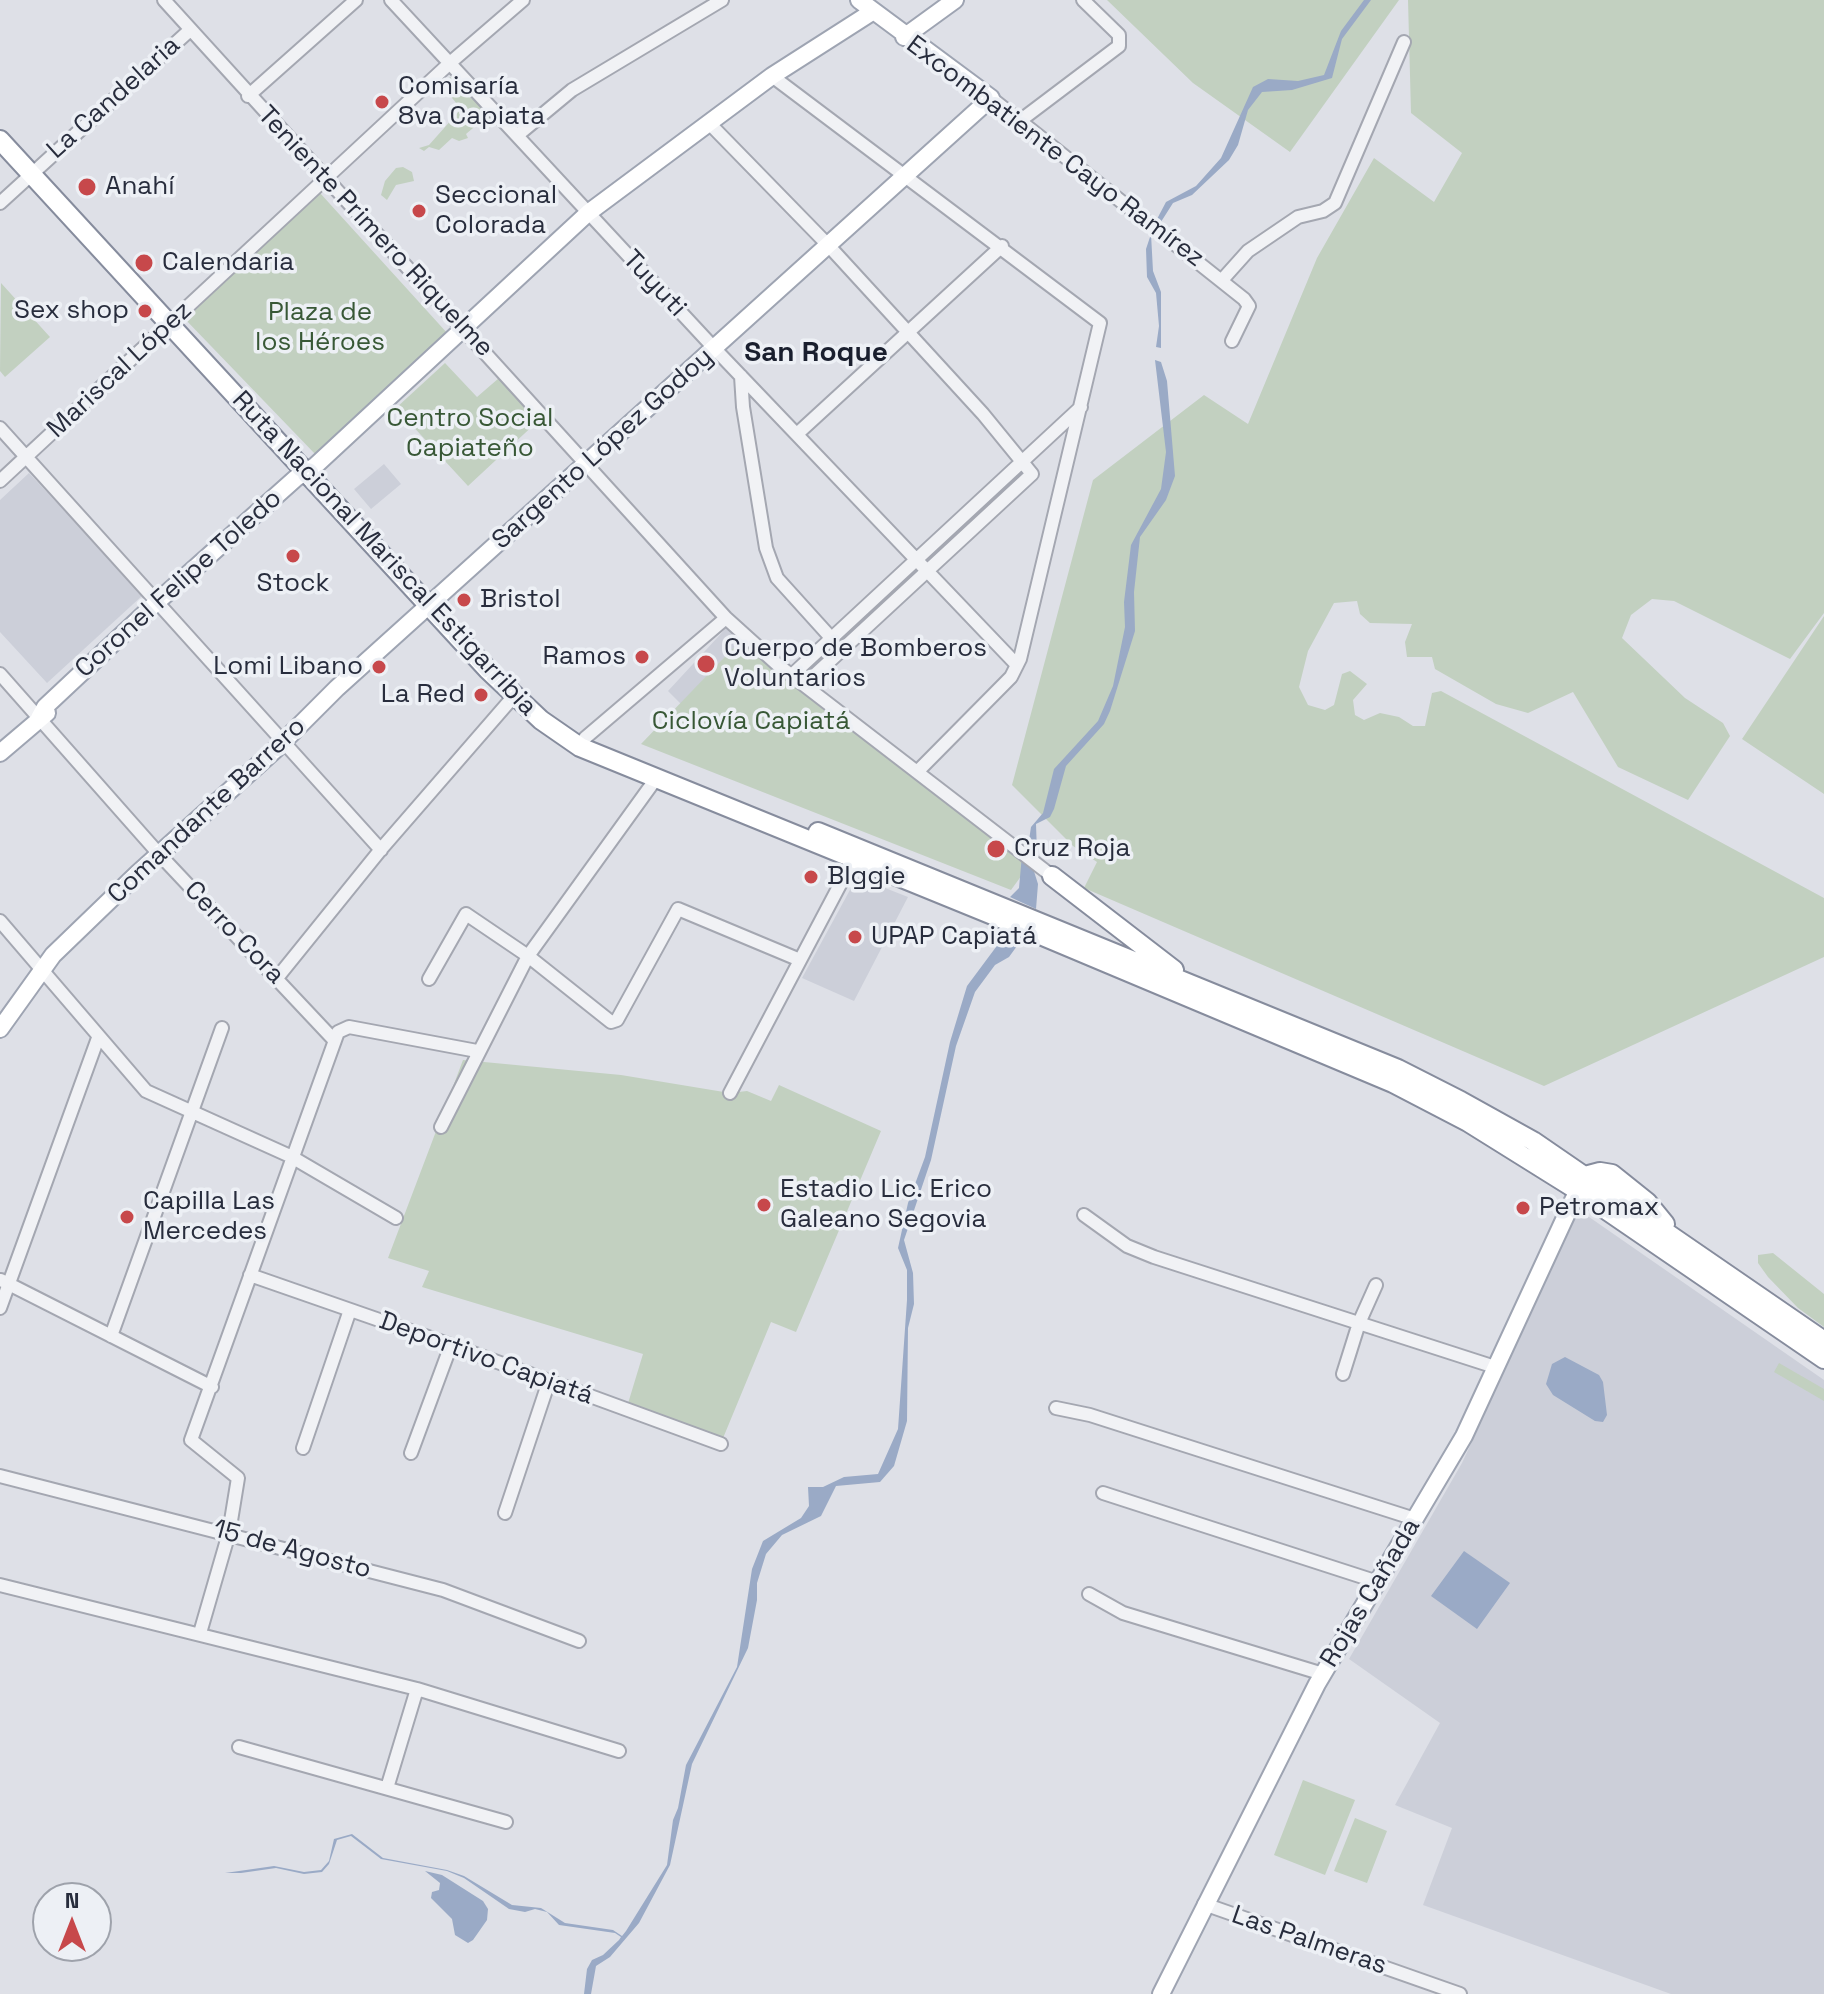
<!DOCTYPE html>
<html>
<head>
<meta charset="utf-8">
<style>
  body { margin:0 }
  #map { position:relative; width:1824px; height:1994px; overflow:hidden; background:#dee0e7; font-family:"Space Grotesk",sans-serif }
  canvas { display:block }
  .north { position:absolute; left:32px; top:1882px; width:80px; height:80px; box-sizing:border-box; background:#edf0f5; border:2px solid #9ea2ab; border-radius:50%; rotate:0deg; font-size:22px; font-weight:700; line-height:32px; text-align:center; color:#282d3d }
  .north::after { content:''; display:block; margin:auto; width:28px; height:36px; background:#c7484b; clip-path:polygon(50% 0,100% 100%,50% 72%,0 100%) }
</style>
</head>
<body>
<div id="map">
<canvas width="1824" height="1994"></canvas>
<div class="north">N</div>
</div>
<script>
const context = document.querySelector('canvas').getContext('2d');
context.lineJoin = 'round';
function fill(path, color) { context.fillStyle = color; context.fill(path, 'evenodd'); }
const shape = rows => new Path2D(rows.map(r => 'M' + r).join(''));
function stroke(path, color, width, dash) { context.strokeStyle = color; context.lineWidth = width; context.lineCap = dash ? 'butt' : 'round'; context.setLineDash(dash || []); context.stroke(path); }
function write(font, color, halo, rows, align = 'center') {
  context.font = font + ' "Space Grotesk",sans-serif'; context.lineWidth = 7; context.setLineDash([]); context.textBaseline = 'middle'; context.strokeStyle = halo; context.fillStyle = color; for (const [text, x, y, turn = 0] of rows) {
    context.save(); context.translate(x, y); context.rotate((+turn || 0) * Math.PI / 180); context.textAlign = isNaN(turn) ? turn : align; if (halo) context.strokeText(text, 0, 0); context.fillText(text, 0, 0); context.restore();
  }
}
const built = shape([
  [384,464,401,484,371,509,354,489],
  [29,473,143,595,47,683,0,632,0,500],
  [729,625,743,638,681,704,668,691],
  [857,877,908,897,854,1001,802,978],
  [1579,1210,1824,1380,1824,1994,1671,1994,1423,1905,1452,1828,1395,1805,1440,1723,1349,1659,1462,1463]
]);
const green = shape([
  [1107,0,1399,0,1290,152,1193,83],
  [1408,0,1824,0,1824,613,1790,659,1674,601,1652,599,1631,615,1622,638,1685,698,1723,723,1730,736,1688,800,1618,767,1573,692,1528,713,1496,704,1435,669,1432,657,1407,657,1405,642,1412,624,1370,623,1360,614,1357,601,1334,603,1308,651,1299,687,1308,705,1325,710,1334,705,1342,674,1350,671,1367,684,1353,700,1355,715,1364,720,1380,713,1399,717,1413,726,1425,726,1432,693,1441,691,1824,898,1824,957,1544,1086,1084,888,1097,862,1073,846,1012,785,1093,480,1204,395,1248,424,1317,258,1374,158,1434,202,1462,153,1411,113],
  [454,76,463,79,464,94,486,107,494,123,490,128,480,122,466,134,468,138,459,141,452,138,439,150,429,147,424,151,419,148,429,145,461,109,444,88,446,79],
  [403,167,412,172,414,181,396,185,387,200,381,195,385,181,396,168],
  [320,193,448,334,316,455,183,317],
  [1,283,50,337,5,377,0,371],
  [445,363,477,397,499,378,538,421,468,486,396,408],
  [1824,616,1824,794,1742,739],
  [743,638,1030,864,1011,890,641,744],
  [463,1060,621,1075,730,1093,747,1091,771,1101,779,1085,881,1131,796,1332,771,1322,721,1443,626,1410,643,1354,422,1287,429,1271,388,1258],
  [1773,1253,1824,1294,1824,1327,1798,1308,1768,1277,1758,1263,1758,1255],
  [1779,1363,1824,1389,1824,1401,1774,1372],
  [1303,1780,1355,1800,1325,1875,1274,1855],
  [1355,1818,1387,1831,1367,1883,1334,1871]
]);
const water = shape([
  [1364,0,1371,0,1342,39,1332,78,1292,90,1262,92,1248,110,1238,145,1229,160,1192,195,1173,203,1159,225,1156,221,1166,202,1196,186,1221,158,1253,87,1268,79,1298,81,1324,75,1341,31],
  [1151,234,1153,271,1161,292,1161,348,1156,347,1159,326,1156,293,1147,277,1146,249],
  [1155,360,1161,362,1167,381,1175,476,1166,500,1140,537,1134,592,1135,631,1110,711,1104,724,1066,766,1054,809,1050,817,1036,824,1037,853,1028,847,1031,827,1043,813,1054,769,1098,721,1113,686,1125,627,1124,602,1131,545,1161,489,1166,452],
  [1022,855,1032,865,1038,884,1036,909,1010,897,1019,888],
  [997,938,1017,946,1009,957,995,965,975,992,956,1046,931,1160,904,1240,913,1273,914,1304,908,1328,907,1421,894,1466,880,1482,836,1486,821,1516,782,1535,766,1554,757,1583,757,1600,748,1648,692,1764,670,1865,639,1923,610,1957,596,1966,591,1994,584,1994,587,1969,592,1960,603,1955,619,1940,621,1937,615,1933,559,1925,547,1912,535,1909,525,1912,509,1909,464,1878,447,1871,381,1859,351,1836,337,1840,329,1864,322,1872,304,1874,276,1868,241,1873,225,1873,274,1866,304,1872,321,1870,329,1861,334,1839,352,1834,383,1858,447,1870,464,1876,512,1905,541,1908,565,1923,613,1930,622,1936,626,1931,667,1865,673,1820,678,1808,686,1765,737,1667,752,1569,763,1541,801,1518,809,1506,808,1487,823,1487,844,1477,878,1474,898,1429,907,1300,907,1270,898,1248,908,1203,925,1157,950,1042,967,986,996,947],
  [1565,1357,1599,1375,1603,1382,1607,1415,1603,1422,1595,1421,1553,1395,1546,1384,1552,1364],
  [1464,1551,1510,1583,1477,1629,1431,1596],
  [425,1871,442,1875,483,1901,488,1909,487,1920,473,1940,468,1943,455,1935,452,1919,431,1898,432,1892,439,1890,440,1883]
]);
const minor = shape([
  [164,0,726,618,778,665,1052,876],
  [391,0,714,348,1017,665],
  [772,76,1100,323,1020,659,1011,677,918,771],
  [248,96,356,0],
  [991,98,1244,299,1249,306,1232,341],
  [1021,120,1119,46,1119,35,1083,0],
  [708,122,828,245,983,414,1032,474,805,684],
  [519,134,572,90,722,0],
  [0,203,190,30],
  [1222,280,1248,251,1298,217,1323,211,1335,203,1404,42],
  [741,376,743,407,766,548,777,578,833,640],
  [0,428,381,850],
  [797,434,1002,246],
  [0,481,451,62,523,0],
  [0,674,159,854,334,1040],
  [793,674,1081,407],
  [585,738,726,618],
  [0,921,146,1091,290,1156,396,1218],
  [277,978,382,848,514,696],
  [429,979,466,914,528,956,611,1022,617,1020,678,909,800,960],
  [730,1093,853,860],
  [441,1127,528,956,655,780],
  [1084,1215,1127,1246,1154,1257,1495,1367],
  [250,1275,451,1345,721,1444],
  [1,1280,212,1387],
  [0,1308,98,1038],
  [111,1336,222,1028],
  [1343,1374,1359,1323,1376,1285],
  [1056,1408,1090,1415,1415,1519],
  [303,1448,350,1310],
  [411,1453,451,1345],
  [0,1476,443,1590,579,1641],
  [1103,1493,1378,1582],
  [505,1513,549,1381],
  [0,1585,417,1689,619,1751],
  [1089,1594,1123,1613,1323,1674],
  [200,1633,229,1533,238,1478,191,1440,338,1032,349,1027,477,1051],
  [239,1747,506,1822],
  [387,1788,417,1689],
  [1204,1904,1460,1994]
]);
const major = shape([
  [904,37,955,0],
  [39,718,45,707,157,602,296,478,315,466,588,213,772,76,872,12],
  [0,753,47,713],
  [0,1029,53,955,137,874,277,748,337,688,991,98,859,0],
  [1161,1994,1317,1684,1464,1436,1582,1181]
]);
const highway = shape([
  [0,140,488,670,541,720,580,747,995,916,1393,1083,1468,1122,1577,1190,1824,1359],
  [818,832,1398,1069,1461,1101,1533,1141,1824,1341],
  [1052,876,1174,970],
  [1585,1176,1600,1172,1612,1174,1647,1202,1665,1224]
]);
const markers = [
  [382,102,8,"#c7484b"],
  [87,187,10,"#c7484b"],
  [419,211,8,"#c7484b"],
  [144,263,10,"#c7484b"],
  [145,311,8,"#c7484b"],
  [293,556,8,"#c7484b"],
  [464,600,8,"#c7484b"],
  [642,657,8,"#c7484b"],
  [706,664,10,"#c7484b"],
  [379,667,8,"#c7484b"],
  [481,695,8,"#c7484b"],
  [996,849,10,"#c7484b"],
  [811,877,8,"#c7484b"],
  [855,937,8,"#c7484b"],
  [764,1205,8,"#c7484b"],
  [1523,1208,8,"#c7484b"],
  [127,1217,8,"#c7484b"]
];
const poiNames = [
  ["Comisaría",398,87],
  ["8va Capiata",398,117],
  ["Anahí",105,187],
  ["Seccional",435,196],
  ["Colorada",435,226],
  ["Calendaria",162,263],
  ["Sex shop",129,311,"right"],
  ["Stock",293,584,"center"],
  ["Bristol",480,600],
  ["Cuerpo de Bomberos",724,649],
  ["Voluntarios",724,679],
  ["Ramos",626,657,"right"],
  ["Lomi Libano",363,667,"right"],
  ["La Red",465,695,"right"],
  ["Cruz Roja",1014,849],
  ["BIggie",827,877],
  ["UPAP Capiatá",871,937],
  ["Estadio Lic. Erico",780,1190],
  ["Galeano Segovia",780,1220],
  ["Capilla Las",143,1202],
  ["Mercedes",143,1232],
  ["Petromax",1539,1208]
];
const streetNames = [
  ["La Candelaria",114,98,-42],
  ["Excombatiente Cayo Ramírez",1055,152,37],
  ["Teniente Primero Riquelme",375,232,47],
  ["Tuyuti",654,284,47],
  ["Mariscal López",120,370,-43],
  ["Sargento López Godoy",603,449,-42],
  ["Ruta Nacional Mariscal Estigarribia",384,554,47],
  ["Coronel Felipe Toledo",179,584,-42],
  ["Comandante Barrero",207,811,-43],
  ["Cerro Cora",234,933,46],
  ["Deportivo Capiatá",486,1359,20],
  ["15 de Agosto",292,1550,15],
  ["Rojas Cañada",1371,1593,-59],
  ["Las Palmeras",1309,1941,19]
];
const parkNames = [
  ["Plaza de",320,313],
  ["los Héroes",320,343],
  ["Centro Social",470,419],
  ["Capiateño",470,449],
  ["Ciclovía Capiatá",751,722]
];
const neighbourhoodNames = [
  ["San Roque",816,353]
];
fill(built, '#cccfd9');
fill(green, '#c2d0c0');
fill(water, '#9aaac6');
stroke(minor, '#a4a7b1', 16);
stroke(major, '#9ea4b2', 20);
stroke(highway, '#868c9d', 22);
stroke(minor, '#f1f2f5', 12);
stroke(major, '#fff', 16);
stroke(highway, '#fff', 18);
for (const [x, y, r, color] of markers) { const dot = new Path2D(); dot.arc(x, y, r, 0, 2 * Math.PI); context.fillStyle = color; context.fill(dot); stroke(dot, '#edf0f5', 3); }
write('26px', '#282d3d', '#edf0f5', poiNames, 'left');
write('26px', '#282d3d', '#edf0f5', streetNames);
write('26px', '#385836', '#edf0f5', parkNames);
write('bold 28px', '#1a1f2e', '#edf0f5', neighbourhoodNames);
</script>
</body>
</html>
